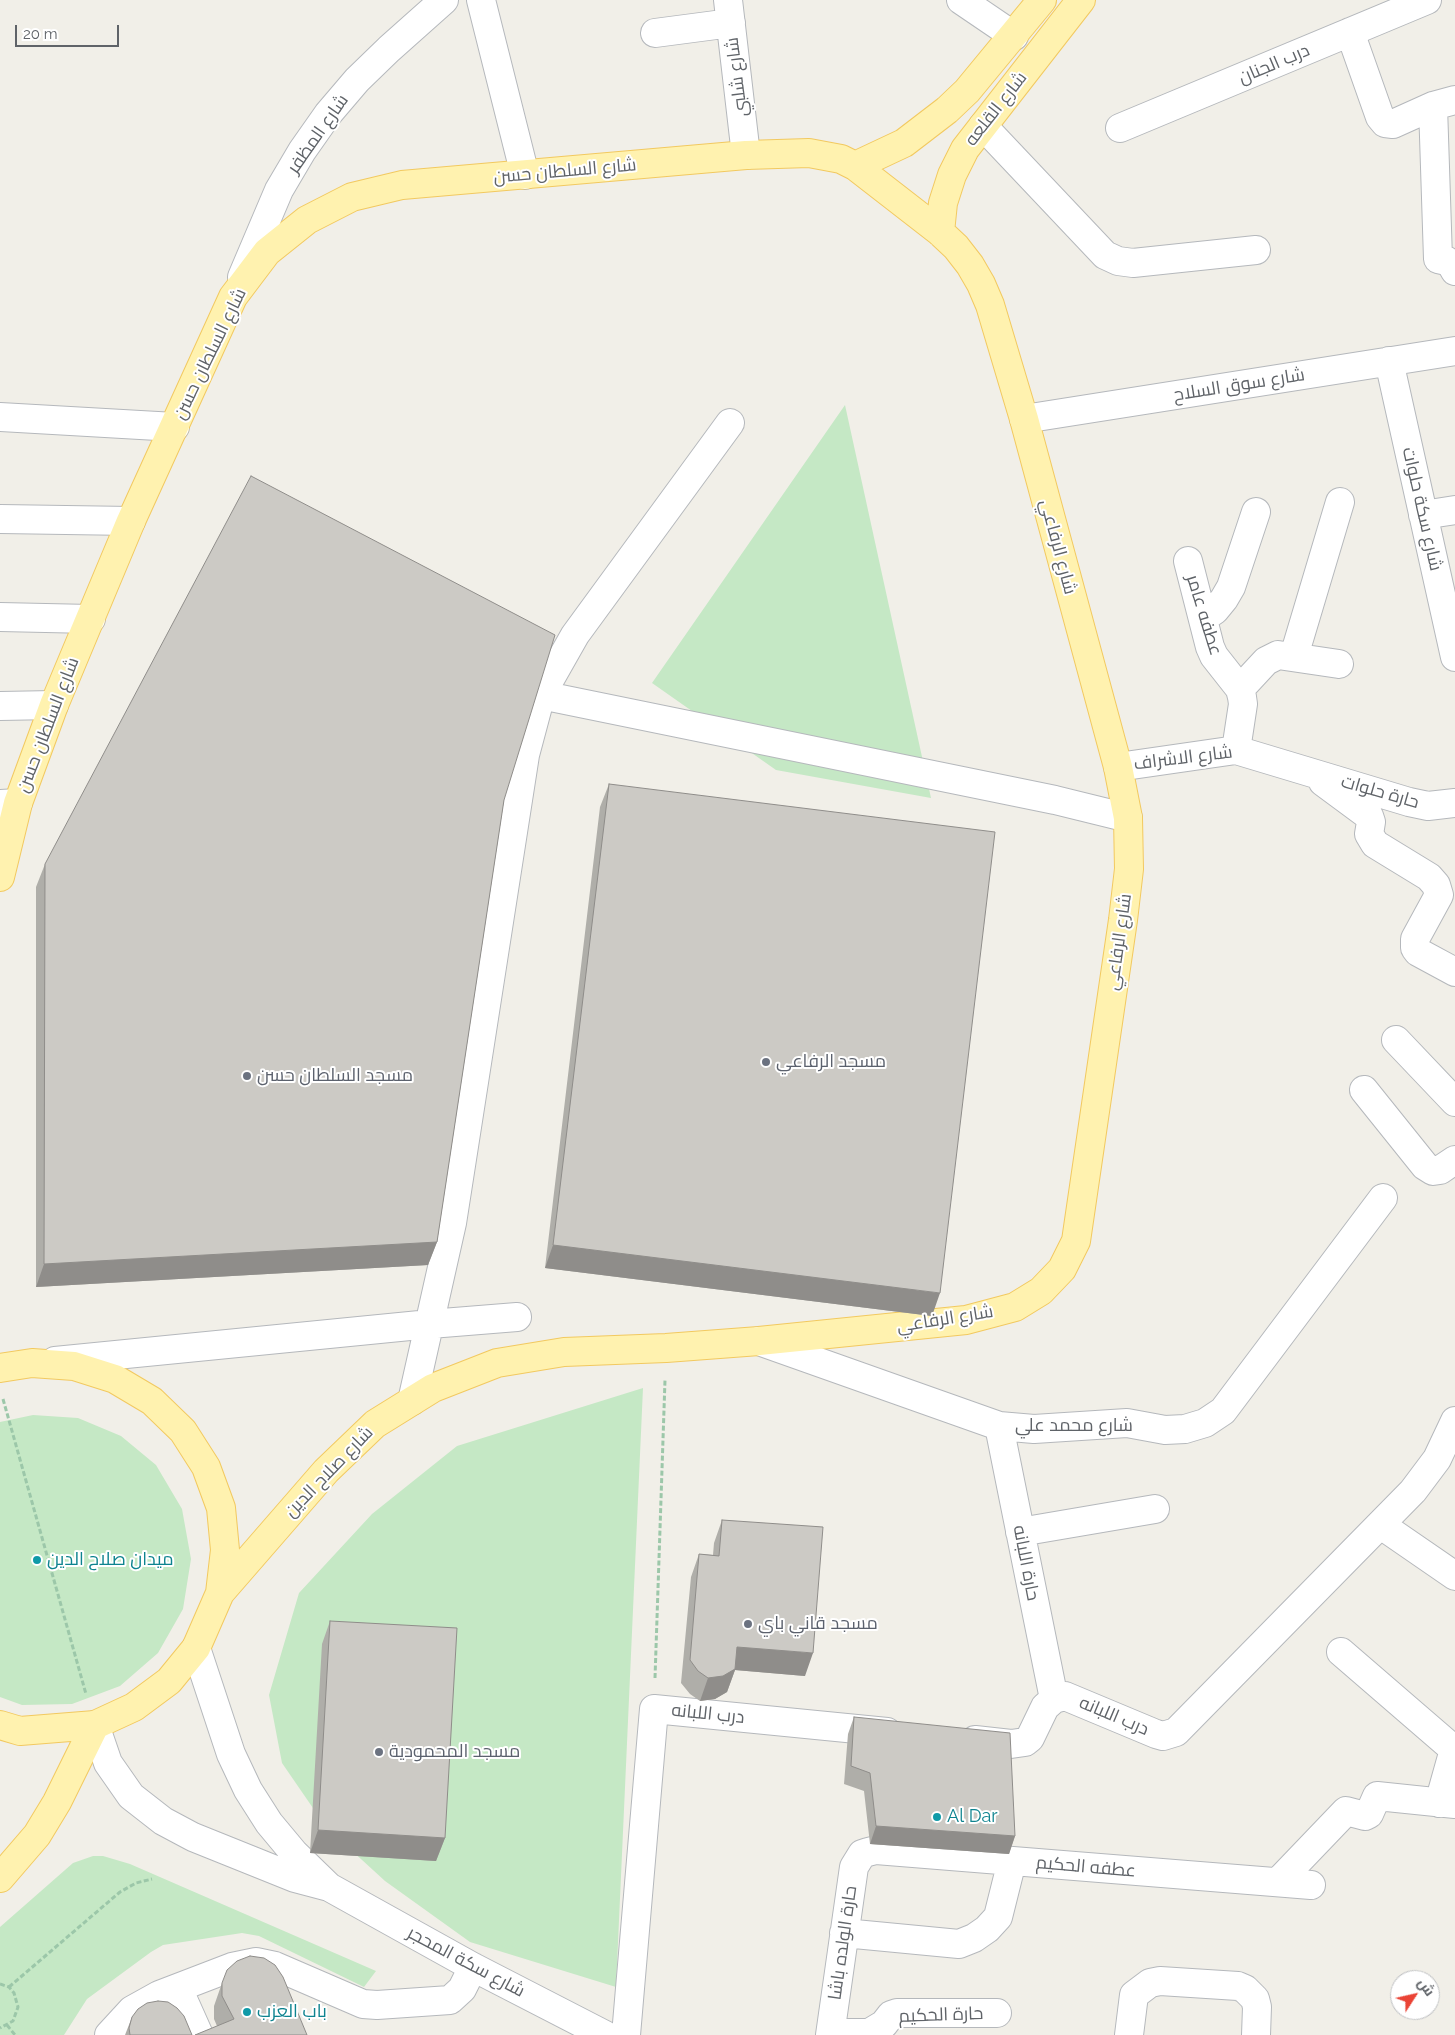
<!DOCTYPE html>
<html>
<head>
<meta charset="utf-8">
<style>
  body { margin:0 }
  #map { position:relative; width:1455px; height:2035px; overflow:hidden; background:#f1efe8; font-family:Raleway,Cairo,sans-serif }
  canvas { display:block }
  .north { position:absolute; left:1390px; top:1970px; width:50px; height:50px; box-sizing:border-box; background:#fff; border:1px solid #bfc1c3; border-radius:50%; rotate:55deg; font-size:14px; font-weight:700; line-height:20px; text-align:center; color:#5f6368 }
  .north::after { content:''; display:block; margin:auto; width:18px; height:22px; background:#ea4335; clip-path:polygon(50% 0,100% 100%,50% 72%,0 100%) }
  .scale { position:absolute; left:15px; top:25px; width:104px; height:22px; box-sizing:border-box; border:2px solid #5f6368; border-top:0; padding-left:6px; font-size:15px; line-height:18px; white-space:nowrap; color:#5f6368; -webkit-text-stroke:4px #fff; paint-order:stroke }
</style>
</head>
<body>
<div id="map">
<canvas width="1455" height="2035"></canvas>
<div class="north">ش</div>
<div class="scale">20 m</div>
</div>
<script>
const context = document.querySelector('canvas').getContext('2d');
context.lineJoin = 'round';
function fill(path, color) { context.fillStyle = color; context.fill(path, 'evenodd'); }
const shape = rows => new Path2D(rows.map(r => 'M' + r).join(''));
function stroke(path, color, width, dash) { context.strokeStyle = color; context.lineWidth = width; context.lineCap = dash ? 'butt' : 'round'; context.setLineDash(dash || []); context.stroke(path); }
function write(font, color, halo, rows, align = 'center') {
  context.font = font + ' Raleway,Cairo,sans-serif'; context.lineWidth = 4; context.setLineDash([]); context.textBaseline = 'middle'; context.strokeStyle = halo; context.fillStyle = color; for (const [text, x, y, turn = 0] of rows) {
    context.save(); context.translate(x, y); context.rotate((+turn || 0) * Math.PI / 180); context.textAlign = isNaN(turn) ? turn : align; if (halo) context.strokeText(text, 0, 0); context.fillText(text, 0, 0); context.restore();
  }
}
const green = shape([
  [845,405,931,798,776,770,652,683],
  [643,1388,616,1987,470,1942,385,1881,326,1827,282,1763,269,1695,299,1593,372,1514,457,1446],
  [33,1415,78,1418,121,1436,156,1465,182,1509,191,1559,183,1609,158,1653,120,1686,72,1704,22,1705,0,1697,0,1422],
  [93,1856,103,1856,130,1864,376,1971,364,1987,259,1936,242,1933,163,1945,151,1952,87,1999,64,2035,0,2035,0,1927,73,1863]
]);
const path = shape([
  [3,1399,86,1694],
  [655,1678,665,1380],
  [0,1984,9,1987,14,1993,18,2007,13,2021,0,2028],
  [9,1987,120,1892,136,1883,152,1879],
  [7,2025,15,2035]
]);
const minor = shape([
  [481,0,525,175],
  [728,0,746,155],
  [961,0,1014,36],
  [1350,32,1380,117,1385,123,1393,124,1433,106,1455,100],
  [655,33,731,23],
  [1433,106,1438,259,1447,261,1451,264,1455,271],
  [983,126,1105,255,1118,261,1133,263,1256,250],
  [1120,128,1427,0],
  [242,277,279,190,302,151,328,114,357,80,389,49,444,0],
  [1389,361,1455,657],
  [0,417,175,427],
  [1024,419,1455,351],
  [1423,515,1455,510],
  [0,519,131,521],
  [1188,561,1210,647,1214,656,1240,689,1242,697,1243,704,1236,750],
  [0,617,91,619],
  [1203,618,1215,610,1224,599,1231,587,1256,512],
  [1294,656,1340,502],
  [1240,689,1266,661,1278,655,1339,664],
  [541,695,1055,800,1128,818],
  [0,706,54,705],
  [1118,767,1236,750,1409,802,1428,806,1455,803],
  [1323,782,1369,816,1371,822,1369,834,1375,844,1429,877,1436,885,1439,895,1415,939,1415,948,1418,952,1455,972],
  [0,804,18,803],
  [1396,1040,1455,1102],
  [1364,1090,1425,1166,1433,1171,1440,1170,1455,1160],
  [759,1341,999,1426,1034,1429,1127,1423,1165,1430,1185,1429,1205,1423,1223,1411,1383,1198],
  [55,1361,430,1324,517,1317],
  [412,1401,452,1223,525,755,541,695,575,635,730,423],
  [999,1426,1054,1699],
  [1381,1525,1455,1576],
  [1020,1532,1155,1509],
  [196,1648,231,1754,248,1790,269,1823,294,1853,328,1886],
  [1341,1652,1451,1747,1453,1753,1439,1803],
  [95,1725,108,1763,131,1796,163,1821,193,1837,295,1878,329,1887,473,1967,605,2035],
  [975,1740,1011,1744,1025,1742,1030,1738,1045,1707,1054,1699,1065,1696,1156,1734,1163,1736,1176,1732,1413,1491,1437,1459,1455,1421],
  [1278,1882,1346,1811,1365,1816,1369,1814,1377,1796,1455,1804],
  [844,1933,959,1944,974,1938,987,1929,998,1917,1012,1861],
  [178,1988,199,2035],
  [831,2033,869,2033,884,2024,891,2015,897,2013,997,2013],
  [109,2035,132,2010,159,1995,232,1967,256,1962,275,1966,363,2004,377,2005,450,2000,462,1989,473,1967],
  [626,2035,654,1709,887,1732],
  [830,2035,854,1867,862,1854,868,1852,876,1850,1311,1885],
  [1129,2035,1134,1995,1150,1983,1160,1981,1238,1986,1245,1989,1255,1999,1257,2007,1256,2035]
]);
const major = shape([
  [855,166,904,143,947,110,967,91,1042,0],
  [940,232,943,203,952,175,965,149,1081,0],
  [0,877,18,803,54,705,131,521,233,297,267,252,307,220,352,197,402,185,746,155,809,153,841,159,855,166,940,232,956,247,970,265,981,284,990,305,1024,419,1118,767,1128,818,1129,869,1123,920,1076,1241,1062,1269,1041,1291,1015,1307,966,1320,759,1341,666,1348,564,1352,497,1363,433,1388,375,1424,326,1471,220,1593],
  [0,1368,32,1363,74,1366,115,1379,152,1401,183,1431,206,1467,221,1508,225,1550,220,1593,196,1648,169,1681,134,1707,95,1725,20,1731,0,1725],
  [0,1878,37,1835,57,1802,95,1725]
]);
const wall = shape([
  [609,784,932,1316,545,1268,600,807],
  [504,800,437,1242,428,1265,36,1287,36,887,45,864],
  [722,1520,805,1676,735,1670,727,1692,715,1699,700,1701,690,1694,681,1683,691,1577,699,1554,713,1555,714,1543],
  [330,1621,445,1838,436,1861,310,1853,322,1644],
  [854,1717,1015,1836,1009,1854,870,1844,864,1791,844,1784,848,1734],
  [222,1983,307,2035,217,2026,214,2019,214,2006],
  [132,2017,192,2035,125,2035]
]);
const shadedWall = shape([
  [437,1242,428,1265,36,1287,44,1264],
  [553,1245,940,1293,932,1316,545,1268],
  [737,1647,813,1653,805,1676,735,1670,727,1692,715,1699,700,1701,708,1678],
  [876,1826,1015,1836,1009,1854,870,1844],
  [318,1830,445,1838,436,1861,310,1853]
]);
const building = shape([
  [251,476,555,635,504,800,437,1242,44,1264,45,864,251,476],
  [609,784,995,832,940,1293,553,1245,609,784],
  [722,1520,823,1527,813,1653,737,1647,735,1669,723,1676,708,1678,698,1671,690,1660,699,1554,719,1556,722,1520],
  [330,1621,457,1628,445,1838,318,1830,330,1621],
  [854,1717,1010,1733,1015,1836,876,1826,870,1773,851,1766,854,1717],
  [250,1956,264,1958,275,1965,283,1977,307,2035,195,2035,234,2019,222,1996,222,1983,227,1970,237,1961,250,1956],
  [158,2001,168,2002,177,2008,184,2016,192,2035,130,2035,129,2028,132,2017,138,2009,147,2003,158,2001]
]);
const markers = [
  [766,1062,5,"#6b7280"],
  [247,1076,5,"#6b7280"],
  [37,1560,5,"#0f9aa8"],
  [748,1624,5,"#6b7280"],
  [379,1752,5,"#6b7280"],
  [937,1817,5,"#0f9aa8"],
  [247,2012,5,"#0f9aa8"]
];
const streetNames = [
  ["درب الجنان",1274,64,-23],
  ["شارع شلبي",737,77,-97],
  ["شارع القلعه",996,109,-52],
  ["شارع المظفر",318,134,-55],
  ["شارع السلطان حسن",565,171,-5],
  ["شارع السلطان حسن",210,354,-64],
  ["شارع سوق السلاح",1239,385,-9],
  ["شارع سكة حلوات",1422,509,77],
  ["شارع الرفاعي",1058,547,75],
  ["عطفه عامر",1204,615,73],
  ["شارع السلطان حسن",48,725,-69],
  ["شارع الاشراف",1183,758,-7],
  ["حارة حلوات",1380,792,16],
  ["شارع الرفاعي",1119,942,-82],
  ["شارع الرفاعي",945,1319,-9],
  ["شارع محمد علي",1074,1426],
  ["شارع صلاح الدين",329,1472,-46],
  ["حارة اللبانه",1026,1563,79],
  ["درب اللبانه",708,1714,6],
  ["درب اللبانه",1114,1716,23],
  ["عطفه الحكيم",1086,1867,5],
  ["حارة الولده باشا",843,1943,-82],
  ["شارع سكة المحجر",466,1962,28],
  ["حارة الحكيم",941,2015,-2]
];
const worshipNames = [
  ["مسجد الرفاعي",776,1062],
  ["مسجد السلطان حسن",257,1076],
  ["مسجد قاني باي",758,1624],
  ["مسجد المحمودية",389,1752]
];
const cultureNames = [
  ["ميدان صلاح الدين",47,1560],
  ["Al Dar",947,1817],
  ["باب العزب",257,2012]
];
fill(green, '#c5e8c5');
stroke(minor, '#b5b8bc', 30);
stroke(major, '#f2c960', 30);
stroke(path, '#9cc7a9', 3, [5, 2.5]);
stroke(minor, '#fff', 28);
stroke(major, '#fff2af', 28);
fill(wall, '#afaea9');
fill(shadedWall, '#8f8d8a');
fill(building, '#cccac5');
stroke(building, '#8f8d8a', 1);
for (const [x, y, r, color] of markers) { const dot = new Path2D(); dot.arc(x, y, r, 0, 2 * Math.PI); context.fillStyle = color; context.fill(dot); stroke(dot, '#fff', 2); }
write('18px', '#5f6368', '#fff', streetNames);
write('18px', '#5b616d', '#fff', worshipNames, 'left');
write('18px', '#0d838f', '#fff', cultureNames, 'left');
</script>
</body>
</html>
